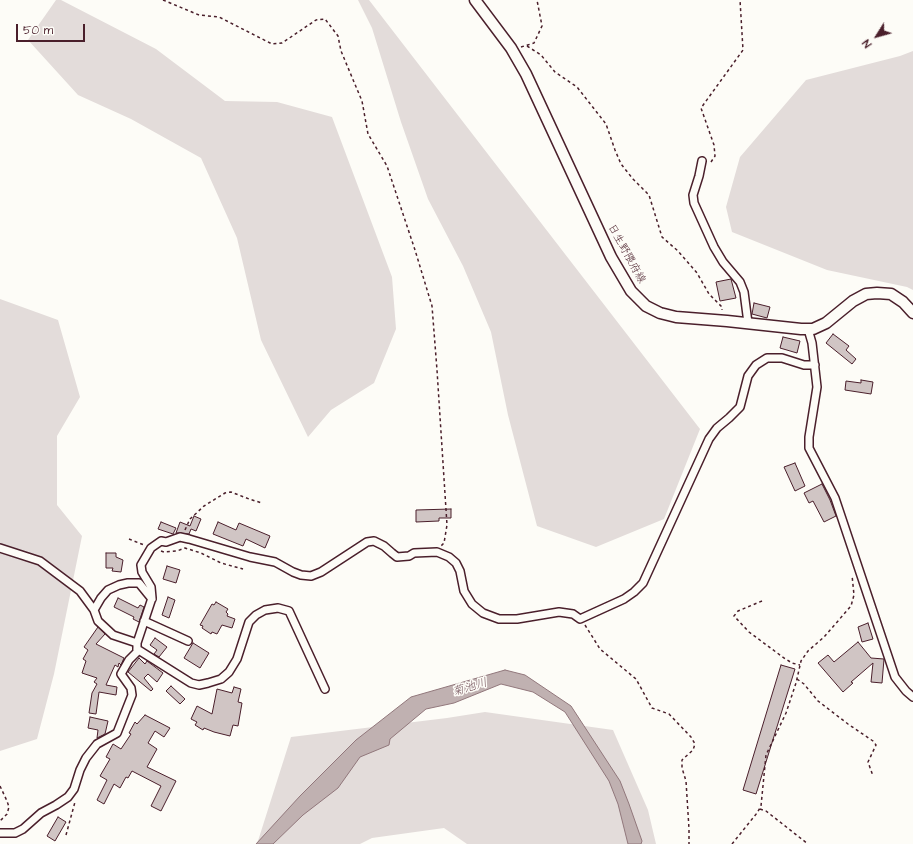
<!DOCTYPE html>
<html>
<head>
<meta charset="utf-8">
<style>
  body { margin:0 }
  #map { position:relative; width:913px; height:844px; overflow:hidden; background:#fdfcf7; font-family:"Architects Daughter",sans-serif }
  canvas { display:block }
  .north { position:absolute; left:857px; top:16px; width:40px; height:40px; -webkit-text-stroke:3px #fdfcf7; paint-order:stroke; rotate:233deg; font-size:11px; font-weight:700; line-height:16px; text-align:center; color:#4a1f2b }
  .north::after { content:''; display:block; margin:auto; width:14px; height:18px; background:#4a1f2b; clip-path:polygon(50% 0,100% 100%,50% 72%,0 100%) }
  .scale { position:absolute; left:16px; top:24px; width:69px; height:18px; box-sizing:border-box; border:2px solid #4a1f2b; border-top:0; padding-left:5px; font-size:12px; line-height:14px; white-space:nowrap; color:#4a1f2b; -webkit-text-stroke:3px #fdfcf7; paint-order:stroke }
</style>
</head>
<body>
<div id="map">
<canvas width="913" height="844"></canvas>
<div class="north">N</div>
<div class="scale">50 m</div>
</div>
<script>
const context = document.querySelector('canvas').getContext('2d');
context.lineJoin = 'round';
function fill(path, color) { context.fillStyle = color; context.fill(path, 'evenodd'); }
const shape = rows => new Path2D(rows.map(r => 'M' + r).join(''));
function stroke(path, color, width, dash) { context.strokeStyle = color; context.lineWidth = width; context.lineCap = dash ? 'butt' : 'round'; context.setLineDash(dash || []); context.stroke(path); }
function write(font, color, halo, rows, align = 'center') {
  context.font = font + ' "Architects Daughter","Klee One",sans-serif'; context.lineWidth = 3; context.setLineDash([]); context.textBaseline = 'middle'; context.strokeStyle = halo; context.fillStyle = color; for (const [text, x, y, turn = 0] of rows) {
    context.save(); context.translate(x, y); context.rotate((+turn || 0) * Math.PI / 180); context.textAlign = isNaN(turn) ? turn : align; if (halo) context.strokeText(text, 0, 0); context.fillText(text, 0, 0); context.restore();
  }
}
const green = shape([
  [56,0,61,0,156,49,225,101,277,102,332,117,392,277,396,329,374,383,331,410,308,437,261,340,237,238,201,158,131,119,78,95,28,40],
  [358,0,369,0,700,429,664,519,596,547,537,526,508,415,491,332,463,266,428,199,401,122,372,28],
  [913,51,913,290,907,287,827,270,732,232,726,207,740,157,806,80,900,56],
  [0,299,58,320,80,397,57,436,57,505,82,536,54,674,37,739,0,751],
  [485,712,613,730,648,810,656,844,467,844,444,828,372,838,360,844,257,844,291,737,447,718]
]);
const water = shape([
  [505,670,525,675,571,706,620,781,629,804,642,841,641,844,628,844,618,804,609,781,565,712,533,692,501,684,454,703,426,709,390,739,389,745,360,757,338,788,303,815,273,844,256,844,300,796,356,740,411,697,505,670]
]);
const building = shape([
  [731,279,736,298,720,301,716,282,731,279],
  [754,303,770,307,767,318,752,314,754,303],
  [833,334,849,346,846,350,856,359,852,364,826,343,833,334],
  [783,337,800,341,797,353,780,348,783,337],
  [861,380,873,382,871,394,845,390,846,381,861,383,861,380],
  [795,463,805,486,795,491,784,467,795,463],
  [822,484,830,500,836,516,824,522,813,501,809,503,804,493,822,484],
  [451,509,451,518,439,518,439,521,416,522,416,510,451,509],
  [194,516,201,519,196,531,191,529,189,534,176,533,180,522,190,526,194,516],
  [161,522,176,528,173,534,158,529,161,522],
  [218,522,236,530,239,523,270,536,265,548,246,539,243,546,213,534,218,522],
  [106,553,116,553,116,557,123,560,121,572,112,571,113,568,106,568,106,553],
  [167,566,180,570,176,583,163,579,167,566],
  [168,597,175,600,169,618,162,615,168,597],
  [118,598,138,608,140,605,144,607,139,622,133,619,134,617,114,607,118,598],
  [216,602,228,609,226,612,228,614,227,616,235,619,232,628,222,625,217,634,212,632,211,634,202,628,203,626,200,625,212,604,214,605,216,602],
  [868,623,873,639,862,642,858,627,868,623],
  [98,627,105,634,96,644,124,658,121,665,119,663,118,667,115,665,106,685,117,687,116,695,99,692,96,714,89,713,92,693,97,684,94,682,97,678,82,673,86,661,83,659,88,650,84,647,98,627],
  [155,638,167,647,159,657,154,654,157,650,150,645,155,638],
  [858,642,871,658,884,659,882,683,871,682,873,663,851,682,853,683,843,692,818,663,828,655,834,662,858,642],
  [193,643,209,653,200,668,184,658,193,643],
  [139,658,145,664,147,661,163,673,157,682,148,674,144,678,153,689,151,691,128,672,139,658],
  [781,665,795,669,756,794,743,790,781,665],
  [171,686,185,699,180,704,166,691,171,686],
  [234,687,241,689,238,702,242,703,238,726,233,725,230,736,214,732,204,728,203,730,195,725,197,722,191,719,197,706,212,714,217,689,232,693,234,687],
  [145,715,170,728,164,737,155,731,148,743,157,749,147,767,176,781,161,811,151,806,161,786,132,771,128,778,126,777,120,788,114,784,104,804,97,800,107,780,100,776,110,759,106,757,113,744,121,749,131,734,129,733,135,722,137,724,145,715],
  [90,717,108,721,105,734,97,738,98,730,88,728,90,717],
  [58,817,66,822,55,841,47,836,58,817]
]);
const path = shape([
  [163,0,199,15,219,17,272,44,282,43,316,20,325,19,338,36,341,51,362,101,368,134,387,166,415,250,432,306,437,370,447,525,444,543,441,546],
  [527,46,541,55,555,72,577,87,606,124,615,150,621,164,633,179,649,195,662,237,678,251,697,273,709,294,722,307,722,310],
  [521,47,534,43,542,26,537,0],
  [711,162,715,156,714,145,701,108,743,50,740,0],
  [185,530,190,519,204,506,225,493,231,492,249,499,262,503],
  [129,539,144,545],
  [161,551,164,552,177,551,185,548,201,553,221,563,243,569],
  [762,601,738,611,734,616,749,632,784,658,792,663,800,665],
  [585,625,600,649,636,679,652,708,669,714,691,737,695,744,693,750,682,760,682,768,686,781,689,829,689,844],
  [797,679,804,684,818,701,848,724,873,741,876,745,868,762,873,776],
  [0,786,7,801,9,807,7,814,0,821],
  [760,809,766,811,808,844],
  [66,835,75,802],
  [732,844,757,813,761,806,766,755,786,713,796,683,801,661,808,651,824,637,851,606,854,595,852,575]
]);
const street = shape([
  [702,161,699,176,693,195,694,203,714,247,723,262,740,282,744,292,748,323],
  [808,329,812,343,817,387,809,437,809,448,835,498,895,677,906,691,913,697],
  [0,548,40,561,80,591,94,610,98,621,113,635,137,643],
  [94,610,101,598,108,590,119,585,128,583,139,583,152,599],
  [144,621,188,641],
  [137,649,191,683,199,685,208,683,221,679,229,672,237,659,249,622,256,615,265,610,278,608,289,611,325,689],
  [0,833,15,833,23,829,41,813,56,805,68,797,74,789,80,770,86,758,97,744,117,733,132,695,131,688,121,674,129,660,137,652,137,643,152,598,151,587,142,572,141,565,151,548,161,541,166,542,180,537,189,539,250,557,275,562,293,572,301,575,311,576,321,572,367,542,374,541,384,546,392,553,397,557,409,556,414,553,437,552,449,557,456,563,460,571,464,591,472,604,483,613,499,619,517,619,559,612,573,614,580,619,624,599,634,592,643,583,709,439,717,428,729,418,740,407,748,376,756,365,767,358,782,358,804,365,815,365]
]);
const secondary = shape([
  [475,0,511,48,526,74,611,257,631,291,646,306,660,313,676,317,727,321,801,329,813,329,826,323,853,301,866,294,877,293,891,294,903,302,913,313]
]);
const streetNames = [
  ["日生野隈府線",626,254,61]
];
const waterNames = [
  ["菊池川",470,688,-17]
];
fill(green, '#e3dcda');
fill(water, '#c0b1b1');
stroke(water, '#91777b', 1);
fill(building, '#d0c5c4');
stroke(building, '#4a1f2b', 1);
stroke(street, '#4a1f2b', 10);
stroke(secondary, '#4a1f2b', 13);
stroke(path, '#4a1f2b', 1.5, [3, 3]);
stroke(street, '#fdfcf7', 7);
stroke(secondary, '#fdfcf7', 10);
write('11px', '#4a1f2b', '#fdfcf7', streetNames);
write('italic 12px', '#73525a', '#fdfcf7', waterNames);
</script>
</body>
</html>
